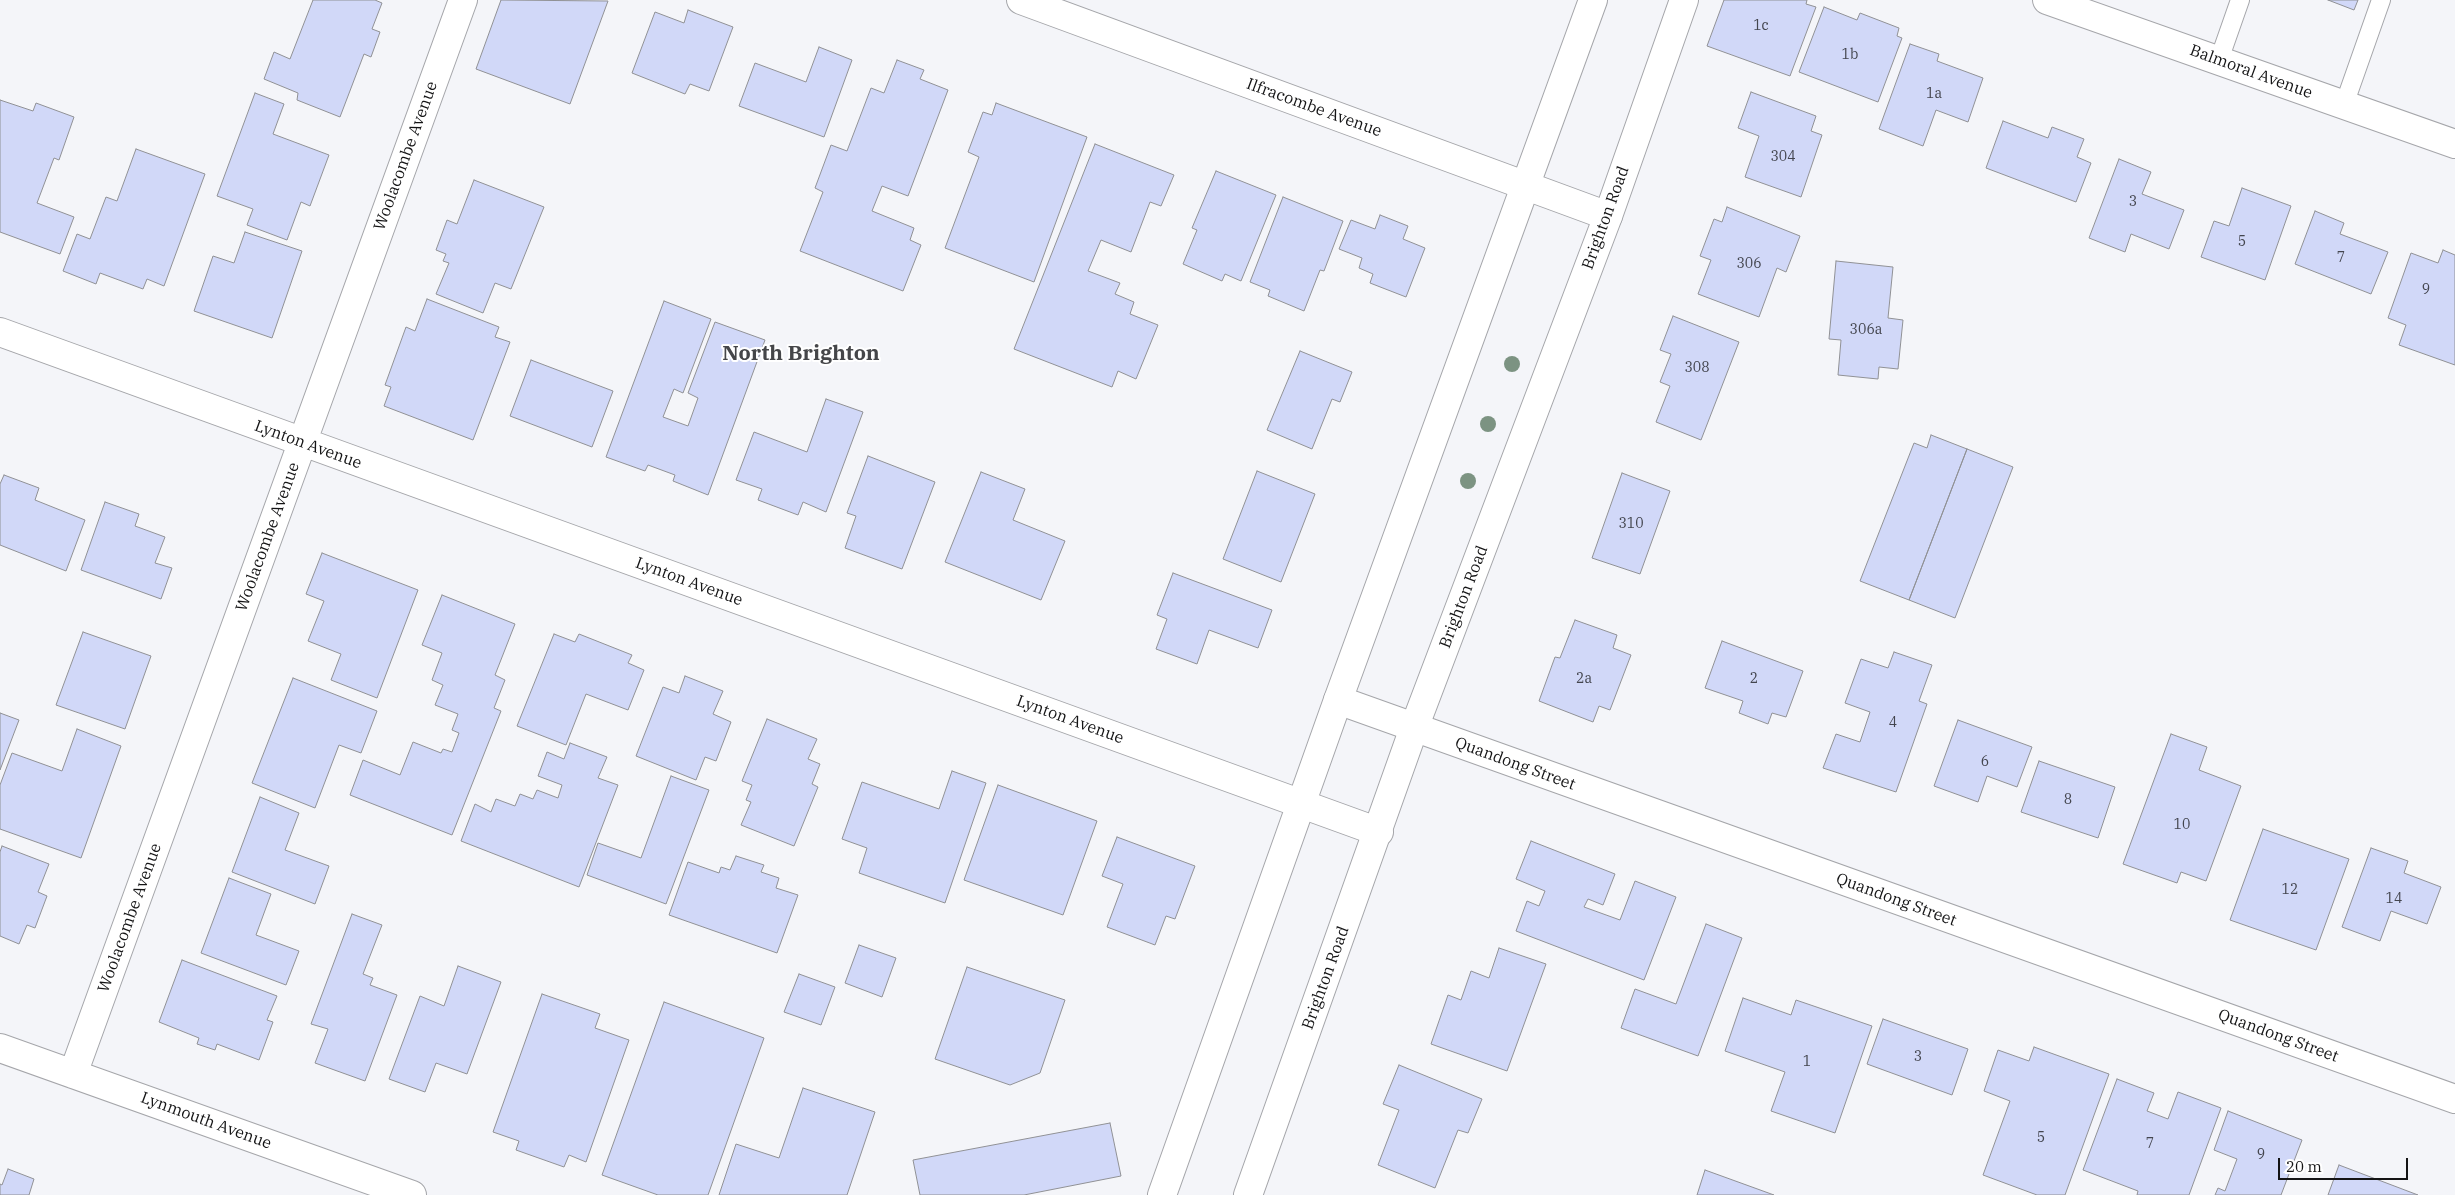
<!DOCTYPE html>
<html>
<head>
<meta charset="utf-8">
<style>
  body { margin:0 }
  #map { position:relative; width:2455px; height:1195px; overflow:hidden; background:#f4f5f9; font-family:"IBM Plex Serif",serif }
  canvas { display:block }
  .scale { position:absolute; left:2278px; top:1158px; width:130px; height:22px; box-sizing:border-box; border:2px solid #141415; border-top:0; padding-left:6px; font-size:15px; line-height:18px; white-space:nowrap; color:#141415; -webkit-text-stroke:4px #fff; paint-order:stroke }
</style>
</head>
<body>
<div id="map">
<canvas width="2455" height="1195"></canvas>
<div class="scale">20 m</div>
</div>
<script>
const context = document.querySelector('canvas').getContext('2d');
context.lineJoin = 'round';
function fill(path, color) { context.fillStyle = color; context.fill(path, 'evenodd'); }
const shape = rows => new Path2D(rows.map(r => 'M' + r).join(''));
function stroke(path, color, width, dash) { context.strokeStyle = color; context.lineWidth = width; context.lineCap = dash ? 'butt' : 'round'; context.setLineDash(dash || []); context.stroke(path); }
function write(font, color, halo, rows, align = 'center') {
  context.font = font + ' "IBM Plex Serif",serif'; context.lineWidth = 4; context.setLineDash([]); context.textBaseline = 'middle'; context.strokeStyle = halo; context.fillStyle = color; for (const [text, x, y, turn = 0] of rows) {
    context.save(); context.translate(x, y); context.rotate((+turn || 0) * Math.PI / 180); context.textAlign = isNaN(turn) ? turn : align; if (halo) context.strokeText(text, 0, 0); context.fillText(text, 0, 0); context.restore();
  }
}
const building = shape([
  [313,0,375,0,382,3,372,29,380,32,371,57,364,54,340,117,297,100,298,93,264,79,274,52,290,59,313,0],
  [501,0,608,1,570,104,476,69,501,0],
  [1724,0,1807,0,1806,4,1816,7,1790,76,1707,46,1724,0],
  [2328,0,2358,0,2354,10,2328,0],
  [1824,7,1857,20,1860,13,1899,28,1897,36,1902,38,1878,102,1799,72,1824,7],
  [688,10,733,27,709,91,690,84,685,94,632,73,655,12,684,23,688,10],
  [1910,44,1939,54,1937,61,1983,78,1968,122,1936,110,1923,146,1879,129,1910,44],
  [819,47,852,60,824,137,739,106,755,63,806,82,819,47],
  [897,60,924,70,920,79,948,90,908,196,882,186,872,211,914,228,910,240,921,245,903,291,800,251,823,192,815,188,831,145,847,151,871,88,884,93,897,60],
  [1751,92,1816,116,1811,131,1822,135,1801,197,1745,177,1759,136,1738,128,1751,92],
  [255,93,284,104,273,134,329,155,310,206,301,202,287,240,247,225,253,209,217,196,255,93],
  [0,100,33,111,36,103,74,117,59,160,54,158,37,203,74,217,60,254,0,232,0,100],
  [996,103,1087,137,1034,282,945,248,979,157,968,152,983,112,992,115,996,103],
  [2003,121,2048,138,2052,127,2084,139,2077,157,2091,163,2076,202,1986,168,2003,121],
  [1095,144,1174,175,1161,206,1150,202,1131,252,1101,240,1088,271,1120,283,1115,294,1134,302,1130,314,1158,325,1136,379,1118,371,1112,387,1014,349,1095,144],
  [136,149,205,174,164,286,147,279,143,289,100,273,96,284,63,271,77,234,90,239,106,197,117,201,136,149],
  [2119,159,2151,172,2142,194,2184,210,2169,249,2131,234,2125,252,2089,238,2119,159],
  [1216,171,1276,195,1241,281,1225,274,1222,281,1183,264,1197,230,1192,228,1216,171],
  [474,180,544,207,511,289,495,283,483,313,436,294,449,263,443,261,446,254,436,250,447,220,457,224,474,180],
  [2242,188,2291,206,2265,280,2201,257,2214,221,2229,226,2242,188],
  [1283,197,1343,221,1324,271,1320,270,1304,311,1268,296,1270,290,1250,282,1283,197],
  [1727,207,1800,236,1786,272,1777,268,1759,317,1698,294,1711,260,1700,256,1714,219,1722,222,1727,207],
  [2315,211,2344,223,2340,234,2388,252,2371,294,2295,264,2315,211],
  [1380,215,1408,226,1403,239,1425,248,1406,297,1370,283,1373,274,1359,268,1362,258,1339,249,1351,220,1375,229,1380,215],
  [245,232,302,251,272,338,194,311,213,256,234,263,245,232],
  [2443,250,2455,255,2455,365,2399,345,2406,325,2388,318,2411,253,2438,263,2443,250],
  [1836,261,1893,267,1888,318,1903,320,1898,369,1879,367,1878,379,1838,375,1841,340,1829,339,1836,261],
  [427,299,499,327,495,337,510,342,473,440,384,406,391,387,385,385,406,327,415,331,427,299],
  [664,301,711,319,683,393,674,389,663,417,688,426,698,398,688,393,715,322,765,340,708,495,673,481,675,475,648,465,645,471,606,457,664,301],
  [1673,316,1739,342,1701,440,1656,422,1670,386,1660,382,1671,354,1660,350,1673,316],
  [1300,351,1352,372,1340,402,1332,399,1312,449,1267,430,1300,351],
  [531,360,613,391,592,447,510,416,531,360],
  [826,399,863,412,826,512,803,502,798,515,758,500,762,489,736,480,754,432,807,452,826,399],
  [1931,435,1967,449,1909,600,1860,581,1914,443,1927,448,1931,435],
  [1967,449,2013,467,1955,618,1909,600,1967,449],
  [868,456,935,482,902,569,845,548,856,516,847,513,868,456],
  [1257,471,1315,494,1281,582,1223,559,1257,471],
  [981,472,1025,489,1013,520,1065,541,1041,600,945,562,981,472],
  [1622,473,1670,491,1640,574,1592,558,1622,473],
  [4,475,39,488,35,500,85,520,66,571,0,545,0,484,4,475],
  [105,502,139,514,135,526,165,537,155,563,172,568,161,599,81,570,105,502],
  [322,553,418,590,377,698,331,680,341,654,308,641,324,601,306,594,322,553],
  [1173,573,1272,610,1258,648,1209,630,1197,664,1156,649,1167,619,1157,615,1173,573],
  [442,595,515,624,495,675,505,680,494,708,501,711,452,835,350,795,363,760,400,775,413,742,441,753,443,749,452,752,459,733,452,730,458,714,435,705,443,685,432,680,442,653,422,645,442,595],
  [1575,620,1617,635,1613,648,1631,655,1610,710,1599,706,1593,722,1539,701,1555,657,1560,658,1575,620],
  [83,632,151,656,125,729,56,705,83,632],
  [554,634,575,642,579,634,632,655,628,663,644,670,628,710,586,694,566,745,517,726,554,634],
  [1722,641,1803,671,1786,717,1772,713,1768,724,1739,713,1743,701,1705,688,1722,641],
  [1894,652,1932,665,1919,701,1927,704,1896,792,1823,768,1836,734,1860,742,1870,712,1845,703,1861,659,1888,668,1894,652],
  [685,676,723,691,713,714,731,722,716,761,705,757,696,780,636,756,663,687,679,693,685,676],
  [293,678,377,711,361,753,339,745,315,808,252,783,293,678],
  [0,713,19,720,0,770,0,713],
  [767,719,817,739,808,759,820,764,812,784,818,787,794,846,741,825,751,802,746,800,752,785,742,781,767,719],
  [1958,720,2032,747,2017,787,1987,776,1978,802,1934,786,1958,720],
  [77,729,121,746,81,858,0,829,0,785,12,753,62,771,77,729],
  [2171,734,2207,747,2199,770,2241,786,2206,881,2181,872,2177,883,2123,864,2171,734],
  [570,743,607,757,598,778,618,785,579,887,461,841,475,804,491,812,496,799,515,806,520,794,533,799,537,790,558,798,562,785,538,776,547,752,564,759,570,743],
  [2039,761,2115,787,2098,838,2021,812,2039,761],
  [952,771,986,783,945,903,859,873,867,848,842,839,862,782,939,809,952,771],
  [671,776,709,790,666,904,587,875,598,843,641,858,671,776],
  [998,785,1097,821,1063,915,964,880,998,785],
  [260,797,299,813,285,850,329,866,315,904,232,872,260,797],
  [2263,829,2349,859,2316,950,2230,920,2263,829],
  [1117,837,1195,866,1175,919,1166,916,1155,945,1107,927,1123,884,1102,876,1117,837],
  [1531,841,1615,874,1603,905,1588,899,1584,907,1620,920,1635,881,1676,897,1644,980,1516,931,1527,901,1539,906,1545,891,1516,879,1531,841],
  [2,846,49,864,38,892,47,896,35,928,27,925,19,944,0,936,0,852,2,846],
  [2371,848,2408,861,2404,873,2441,887,2427,924,2391,911,2380,941,2342,927,2371,848],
  [736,856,764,865,761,872,779,878,776,888,798,895,777,953,669,915,688,862,719,873,721,867,730,870,736,856],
  [229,878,271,894,256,935,299,951,286,985,201,953,229,878],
  [352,914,382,925,363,974,373,978,370,985,397,995,365,1081,315,1063,328,1029,311,1024,352,914],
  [1706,924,1742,938,1698,1056,1621,1028,1635,989,1676,1004,1706,924],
  [859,945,896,958,882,997,845,983,859,945],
  [1499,948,1546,964,1507,1071,1431,1044,1448,995,1461,1000,1471,971,1489,978,1499,948],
  [182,960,277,996,267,1020,273,1022,259,1060,217,1044,215,1050,197,1044,199,1038,159,1022,182,960],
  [458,966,501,982,467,1074,436,1063,425,1092,389,1079,420,996,444,1006,458,966],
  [967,967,1065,1000,1040,1073,1010,1085,935,1059,967,967],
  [799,974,835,987,821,1025,784,1012,799,974],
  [542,994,600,1014,595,1028,629,1040,586,1162,569,1155,564,1167,516,1150,519,1141,493,1132,542,994],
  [1743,998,1791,1015,1796,1000,1872,1026,1835,1133,1771,1111,1785,1072,1725,1051,1743,998],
  [664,1002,764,1038,708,1195,658,1195,602,1175,664,1002],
  [1883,1019,1968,1049,1952,1095,1867,1064,1883,1019],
  [2034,1047,2109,1074,2065,1195,2037,1195,1983,1175,2010,1101,1984,1091,1998,1050,2029,1061,2034,1047],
  [1399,1065,1482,1099,1468,1133,1458,1130,1435,1188,1378,1165,1399,1110,1383,1104,1399,1065],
  [2117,1079,2154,1093,2147,1111,2168,1119,2178,1092,2221,1108,2189,1195,2137,1195,2138,1191,2083,1170,2117,1079],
  [803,1088,875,1112,847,1195,719,1195,736,1144,779,1158,803,1088],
  [2228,1111,2302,1140,2281,1195,2215,1195,2218,1188,2225,1191,2237,1159,2214,1150,2228,1111],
  [1110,1123,1121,1176,1024,1195,920,1195,913,1160,1110,1123],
  [2339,1165,2418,1195,2328,1195,2339,1165],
  [8,1169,34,1179,29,1195,0,1195,0,1184,2,1185,8,1169],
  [1705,1170,1774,1195,1697,1195,1705,1170]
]);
const lane = shape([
  [2219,60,2240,0],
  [2344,105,2381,0]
]);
const street = shape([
  [1021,0,1608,216],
  [2047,0,2455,144],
  [0,332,1379,832],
  [1338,700,2455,1099],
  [0,1048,412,1195],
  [73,1074,463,0]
]);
const primary = shape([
  [1162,1195,1338,700,1593,0],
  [1248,1195,1414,728,1608,216,1684,0]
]);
const trees = [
  [1512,364],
  [1488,424],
  [1468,481]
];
const numberNames = [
  ["1c",1761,26],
  ["1b",1850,55],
  ["1a",1934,94],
  ["304",1783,157],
  ["3",2133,202],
  ["5",2242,242],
  ["7",2341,258],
  ["306",1749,264],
  ["9",2426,290],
  ["306a",1866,330],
  ["308",1697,368],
  ["310",1631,524],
  ["2a",1584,679],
  ["2",1754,679],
  ["4",1893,723],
  ["6",1985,762],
  ["8",2068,800],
  ["10",2182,825],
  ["12",2290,890],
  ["14",2394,899],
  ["3",1918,1057],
  ["1",1807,1062],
  ["5",2041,1138],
  ["7",2150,1144],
  ["9",2261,1155]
];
const streetNames = [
  ["Balmoral Avenue",2251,72,20],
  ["Ilfracombe Avenue",1314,108,20],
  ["Woolacombe Avenue",406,156,-70],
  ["Brighton Road",1606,218,-70],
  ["Lynton Avenue",308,445,20],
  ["Woolacombe Avenue",268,537,-70],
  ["Lynton Avenue",689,582,20],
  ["Brighton Road",1464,597,-69],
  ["Lynton Avenue",1070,720,20],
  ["Quandong Street",1515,764,20],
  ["Quandong Street",1896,900,20],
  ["Woolacombe Avenue",130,918,-70],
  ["Brighton Road",1326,978,-70],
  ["Quandong Street",2278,1036,20],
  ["Lynmouth Avenue",206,1121,20]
];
const districtNames = [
  ["North Brighton",801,354]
];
fill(building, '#d1d8f8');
stroke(building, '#909195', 1);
stroke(lane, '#a5a6aa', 20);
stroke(street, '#a5a6aa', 30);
stroke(primary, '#a5a6aa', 30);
stroke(lane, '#fff', 18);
stroke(street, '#fff', 28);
stroke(primary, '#fff', 28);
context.fillStyle = '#7c9382';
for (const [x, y] of trees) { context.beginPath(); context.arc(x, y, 8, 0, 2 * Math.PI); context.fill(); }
write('14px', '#43454e', null, numberNames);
write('16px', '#141415', '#fff', streetNames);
write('bold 21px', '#454649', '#fff', districtNames);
</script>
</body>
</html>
